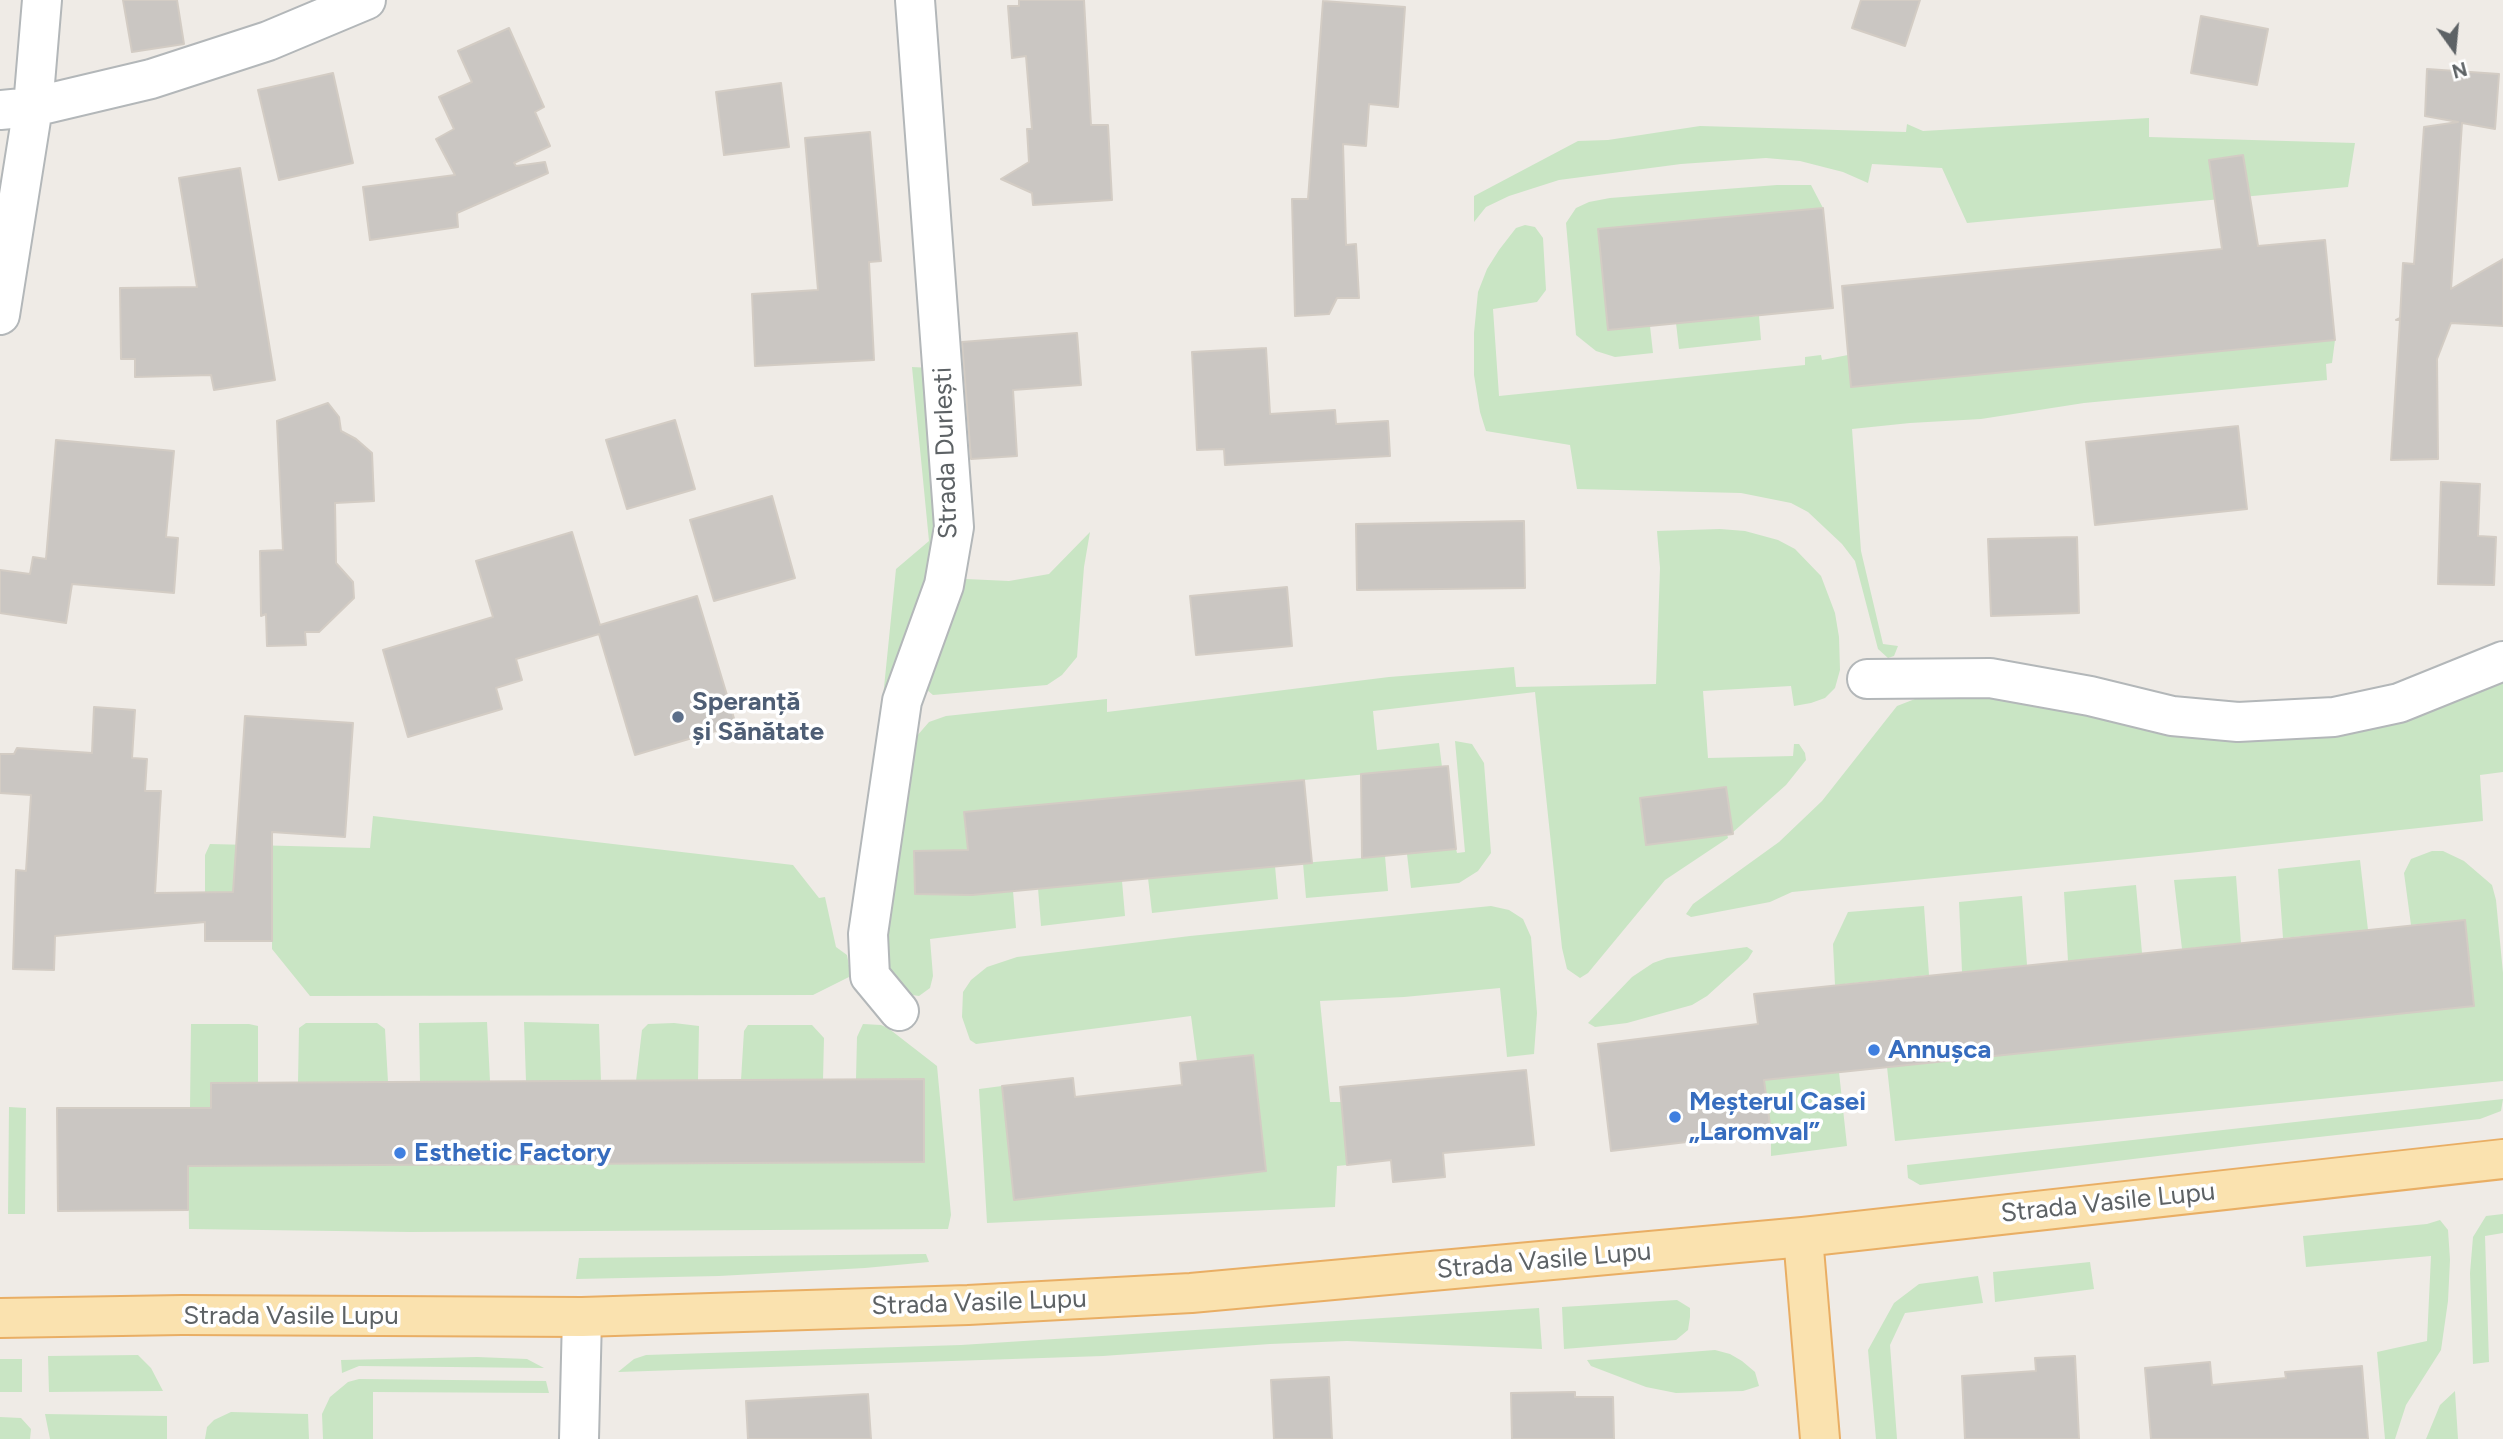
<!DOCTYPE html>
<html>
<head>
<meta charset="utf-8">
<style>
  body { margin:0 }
  #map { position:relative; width:2503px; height:1439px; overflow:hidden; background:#efebe6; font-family:Figtree,sans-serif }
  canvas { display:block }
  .north { position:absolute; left:2419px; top:14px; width:70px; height:70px; -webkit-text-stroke:5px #fff; paint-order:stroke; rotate:165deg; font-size:19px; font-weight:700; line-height:28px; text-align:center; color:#5d6265 }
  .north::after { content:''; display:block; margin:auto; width:24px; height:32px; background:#5d6265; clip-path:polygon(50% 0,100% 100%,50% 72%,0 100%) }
</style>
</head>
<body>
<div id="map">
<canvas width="2503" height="1439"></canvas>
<div class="north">N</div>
</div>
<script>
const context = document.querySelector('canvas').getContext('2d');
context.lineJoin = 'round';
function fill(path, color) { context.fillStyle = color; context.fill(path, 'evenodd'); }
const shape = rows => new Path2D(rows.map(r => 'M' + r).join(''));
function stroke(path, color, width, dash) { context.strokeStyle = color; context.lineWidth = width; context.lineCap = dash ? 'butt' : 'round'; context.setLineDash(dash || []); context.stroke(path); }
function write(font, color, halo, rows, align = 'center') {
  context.font = font + ' Figtree,sans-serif'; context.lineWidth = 7; context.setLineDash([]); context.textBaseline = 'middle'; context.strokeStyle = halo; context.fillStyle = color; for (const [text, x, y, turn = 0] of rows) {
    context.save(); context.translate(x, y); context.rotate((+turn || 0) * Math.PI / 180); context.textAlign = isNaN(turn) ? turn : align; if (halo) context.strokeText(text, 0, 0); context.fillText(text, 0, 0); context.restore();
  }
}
const green = shape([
  [2149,118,2149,137,2355,143,2348,187,1967,223,1942,168,1872,164,1868,183,1843,172,1800,161,1766,158,1681,164,1559,180,1509,196,1486,207,1474,222,1474,196,1578,141,1608,140,1700,126,1906,132,1907,124,1923,131],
  [1777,185,1811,185,1823,208,1599,229,1608,330,1650,326,1653,353,1615,357,1596,351,1576,335,1566,223,1576,208,1589,202,1610,198],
  [1525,225,1535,227,1543,238,1546,290,1537,302,1493,309,1499,396,1805,365,1805,357,1821,355,1822,360,1848,355,1852,387,2335,340,2332,363,2326,364,2327,380,2084,403,1981,419,1910,423,1852,429,1861,551,1883,644,1898,646,1894,656,1888,658,1878,649,1855,561,1842,544,1808,512,1791,503,1741,493,1577,489,1570,445,1486,431,1480,412,1474,375,1474,333,1478,292,1487,269,1499,250,1516,228],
  [1759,316,1761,340,1679,349,1676,323],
  [912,367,931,368,938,543,864,885,896,569,929,541],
  [1720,529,1745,531,1778,540,1795,549,1821,576,1835,613,1839,637,1840,670,1835,688,1825,698,1811,703,1794,706,1791,686,1703,691,1708,758,1793,756,1794,744,1799,744,1805,753,1806,760,1786,785,1732,833,1726,787,1640,799,1646,845,1727,834,1728,838,1665,880,1588,973,1580,978,1567,969,1562,948,1535,692,1373,711,1377,750,1439,743,1442,767,965,812,972,894,1013,891,1016,928,930,939,933,976,930,988,919,996,906,994,883,970,886,892,916,737,929,722,946,716,1107,699,1107,712,1389,677,1514,667,1516,687,1656,684,1660,568,1657,531],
  [1090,532,1084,567,1077,657,1062,675,1047,685,933,695,927,690,935,646,966,579,1009,581,1049,574],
  [2503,668,2503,772,2480,775,2483,821,2189,853,1792,892,1770,902,1691,917,1686,914,1693,904,1779,842,1822,801,1897,706,1915,699,1956,695,2031,702,2129,725,2205,729],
  [1455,741,1472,744,1484,763,1491,853,1478,871,1459,883,1411,888,1407,854,1456,849,1457,853,1465,852],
  [373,816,793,865,819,898,825,897,836,947,847,955,851,976,813,995,310,996,272,949,272,892,205,892,205,855,210,844,370,848],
  [2432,851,2443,851,2464,861,2492,885,2496,900,2503,973,2503,1081,1895,1141,1887,1067,2473,1006,2465,920,2411,925,2404,873,2411,859],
  [1385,856,1388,891,1306,898,1303,863],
  [2360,860,2368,930,2283,938,2278,869],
  [1275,866,1278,899,1152,913,1148,878],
  [2236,876,2241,943,2182,949,2174,880],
  [1122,881,1125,916,1041,926,1038,888],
  [2136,885,2142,953,2068,961,2064,892],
  [2022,896,2027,965,1962,972,1959,902],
  [1491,906,1509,910,1523,919,1531,937,1537,1013,1534,1054,1507,1057,1500,988,1404,997,1320,1001,1330,1102,1341,1102,1347,1165,1337,1166,1335,1207,987,1223,979,1089,1002,1086,1015,1200,1266,1171,1197,1061,1191,1016,976,1044,970,1040,962,1017,963,992,971,980,987,967,1017,957,1190,936],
  [1924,906,1929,975,1835,985,1833,944,1848,912],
  [1747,947,1753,951,1748,959,1707,996,1692,1005,1627,1023,1595,1027,1588,1023,1632,977,1653,963,1667,958],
  [487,1022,490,1081,420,1082,419,1023],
  [524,1022,599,1024,601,1081,526,1081],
  [306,1023,377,1023,385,1029,388,1082,298,1083,299,1028],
  [674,1023,699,1026,698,1080,636,1081,642,1030,648,1024],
  [191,1024,249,1024,258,1026,258,1083,211,1083,211,1107,190,1108],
  [863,1024,881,1025,888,1028,937,1066,951,1215,948,1229,410,1232,189,1229,188,1153,212,1166,924,1162,923,1079,856,1079,857,1037],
  [748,1025,812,1025,824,1038,823,1080,741,1080,744,1031],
  [1839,1072,1847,1146,1771,1156,1771,1132,1764,1080],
  [2503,1099,2501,1111,2480,1119,2256,1144,1920,1185,1908,1178,1907,1165],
  [9,1107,26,1108,25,1214,8,1214],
  [2503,1214,2503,1233,2485,1236,2489,1362,2473,1364,2470,1273,2473,1237,2486,1216],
  [2440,1220,2448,1230,2450,1260,2448,1301,2441,1350,2406,1405,2395,1439,2385,1439,2377,1352,2427,1341,2431,1256,2306,1267,2303,1236,2427,1224],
  [926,1254,929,1262,865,1268,719,1276,576,1279,579,1258],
  [2090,1262,2094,1289,1995,1302,1993,1272],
  [1978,1276,1983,1303,1905,1313,1890,1345,1897,1439,1876,1439,1868,1350,1894,1303,1919,1284],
  [1677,1300,1690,1308,1690,1317,1688,1330,1676,1340,1564,1349,1562,1307],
  [1539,1308,1542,1349,1347,1341,1270,1344,1103,1356,618,1372,634,1359,646,1355,961,1345],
  [1715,1350,1730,1354,1742,1361,1755,1372,1759,1386,1743,1391,1676,1393,1646,1387,1591,1366,1587,1360],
  [138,1355,151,1368,163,1391,49,1392,48,1356],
  [477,1357,527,1359,544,1368,359,1366,342,1373,341,1360],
  [0,1359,22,1359,22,1392,0,1392],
  [359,1379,546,1381,549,1393,373,1392,373,1439,323,1439,322,1414,330,1397,348,1382],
  [2455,1391,2458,1439,2426,1439,2440,1405],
  [231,1412,308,1414,309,1439,205,1439,207,1427,214,1420],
  [45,1414,167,1416,167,1439,50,1439],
  [0,1417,21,1418,31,1429,30,1439,0,1439]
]);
const building = shape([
  [123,0,177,0,184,44,132,52,123,0],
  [1019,0,1084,0,1091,125,1108,125,1112,200,1033,205,1032,193,1001,179,1029,162,1027,129,1032,129,1026,56,1012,58,1008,6,1019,6,1019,0],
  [1861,0,1920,0,1905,46,1852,28,1861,0],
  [1323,1,1405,7,1398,107,1369,104,1366,146,1343,144,1346,245,1356,244,1359,298,1337,298,1329,314,1295,316,1292,199,1308,199,1323,1],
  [2201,16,2268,29,2257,85,2191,73,2201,16],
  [509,28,544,107,535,112,550,146,514,163,516,166,545,162,548,173,457,213,458,227,370,240,363,187,455,175,436,139,454,129,439,97,472,82,458,51,509,28],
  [2427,69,2499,74,2495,129,2462,123,2451,289,2503,259,2503,326,2451,323,2437,359,2438,459,2391,460,2400,320,2396,320,2400,318,2403,263,2414,264,2424,127,2458,122,2425,116,2427,69],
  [333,73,353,163,279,180,258,90,333,73],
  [781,83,789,147,724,155,716,92,781,83],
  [870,132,881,261,869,262,874,360,755,366,752,294,818,290,805,138,870,132],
  [2243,155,2258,246,2325,240,2335,340,1851,387,1842,286,2222,249,2209,160,2243,155],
  [240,168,275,380,214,390,211,375,135,377,135,359,121,359,120,288,197,287,179,178,240,168],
  [1823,208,1833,308,1608,330,1598,229,1823,208],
  [1077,333,1081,385,1013,390,1017,456,971,459,962,342,1077,333],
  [1266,348,1270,414,1335,410,1336,424,1388,421,1390,456,1225,465,1224,449,1197,450,1192,352,1266,348],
  [328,403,339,417,341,431,356,439,372,453,374,501,335,503,336,563,353,582,354,598,319,632,305,632,306,645,267,646,266,614,261,616,260,551,283,550,277,421,328,403],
  [675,420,695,489,627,509,606,440,675,420],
  [2238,426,2247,509,2095,525,2086,442,2238,426],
  [56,440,174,451,166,537,178,538,174,593,72,584,66,623,0,613,0,570,30,574,33,557,46,559,56,440],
  [2441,482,2480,484,2478,536,2496,537,2494,585,2438,584,2441,482],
  [772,496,795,578,714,601,690,520,772,496],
  [1524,521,1525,588,1357,590,1356,524,1524,521],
  [572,532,600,625,697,596,736,725,635,755,599,634,516,659,522,680,496,688,502,709,408,737,383,650,493,617,476,561,572,532],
  [2077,537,2079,613,1991,616,1988,539,2077,537],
  [1287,587,1292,646,1196,655,1190,596,1287,587],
  [94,707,135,710,132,758,147,759,145,791,161,791,155,893,233,892,245,716,353,723,345,837,272,832,272,941,205,941,205,922,55,936,54,970,13,969,16,870,26,871,31,795,0,793,0,754,14,754,17,748,92,753,94,707],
  [1448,766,1456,849,1362,858,1361,774,1448,766],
  [1304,780,1312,863,972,895,915,894,914,851,968,850,964,812,1304,780],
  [1726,787,1733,834,1646,845,1640,798,1726,787],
  [2465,920,2474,1006,1764,1080,1771,1132,1611,1151,1598,1044,1758,1024,1754,994,2465,920],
  [1253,1055,1266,1171,1014,1200,1002,1086,1073,1078,1075,1097,1182,1085,1180,1063,1253,1055],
  [1526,1070,1534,1145,1443,1153,1445,1177,1393,1182,1391,1160,1347,1165,1340,1087,1526,1070],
  [924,1079,924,1162,188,1166,188,1210,58,1211,57,1108,211,1108,211,1083,924,1079],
  [2075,1356,2079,1439,1965,1439,1962,1376,2036,1371,2035,1358,2075,1356],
  [2210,1362,2212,1385,2286,1378,2285,1372,2362,1366,2368,1439,2151,1439,2145,1368,2210,1362],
  [1329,1377,1332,1439,1274,1439,1271,1380,1329,1377],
  [1575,1392,1575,1397,1613,1397,1614,1439,1512,1439,1511,1393,1575,1392],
  [868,1394,871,1439,748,1439,746,1401,868,1394]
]);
const minor = shape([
  [0,110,33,107,151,79,268,41,366,0],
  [0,315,33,107,42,0],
  [1867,679,1990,678,2090,696,2172,716,2238,722,2334,717,2399,703,2503,661],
  [899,1011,870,976,868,934,902,701,944,585,954,527,915,0],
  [579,1439,582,1317]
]);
const primary = shape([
  [1803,1237,1820,1439],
  [0,1318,182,1315,582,1317,968,1305,1191,1293,1803,1237,2503,1159]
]);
const markers = [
  [678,717,7,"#5c6f8a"],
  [1874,1050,7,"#3f7fe0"],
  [1675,1117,7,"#3f7fe0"],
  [400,1153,7,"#3f7fe0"]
];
const streetNames = [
  ["Strada Durlești",946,453,-92],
  ["Strada Vasile Lupu",2108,1203,-6],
  ["Strada Vasile Lupu",1544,1261,-5],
  ["Strada Vasile Lupu",979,1303,-2],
  ["Strada Vasile Lupu",291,1316]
];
const serviceNames = [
  ["Speranță",692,702],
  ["și Sănătate",692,732]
];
const shopNames = [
  ["Annușca",1888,1050],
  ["Meșterul Casei",1689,1102],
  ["„Laromval”",1689,1132],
  ["Esthetic Factory",414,1153]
];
fill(green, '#c9e5c4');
fill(building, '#cac6c2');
stroke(building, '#d3ccc4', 2);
stroke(minor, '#b3b7b9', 42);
stroke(primary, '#e9ae64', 42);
stroke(minor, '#fff', 38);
stroke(primary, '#fae2af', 38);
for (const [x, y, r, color] of markers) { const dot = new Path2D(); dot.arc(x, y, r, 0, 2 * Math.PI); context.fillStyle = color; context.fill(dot); stroke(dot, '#fff', 2.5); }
write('26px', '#5d6265', '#fff', streetNames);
write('bold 26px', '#4e5e75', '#fff', serviceNames, 'left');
write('bold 26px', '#366cbe', '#fff', shopNames, 'left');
</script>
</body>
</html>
